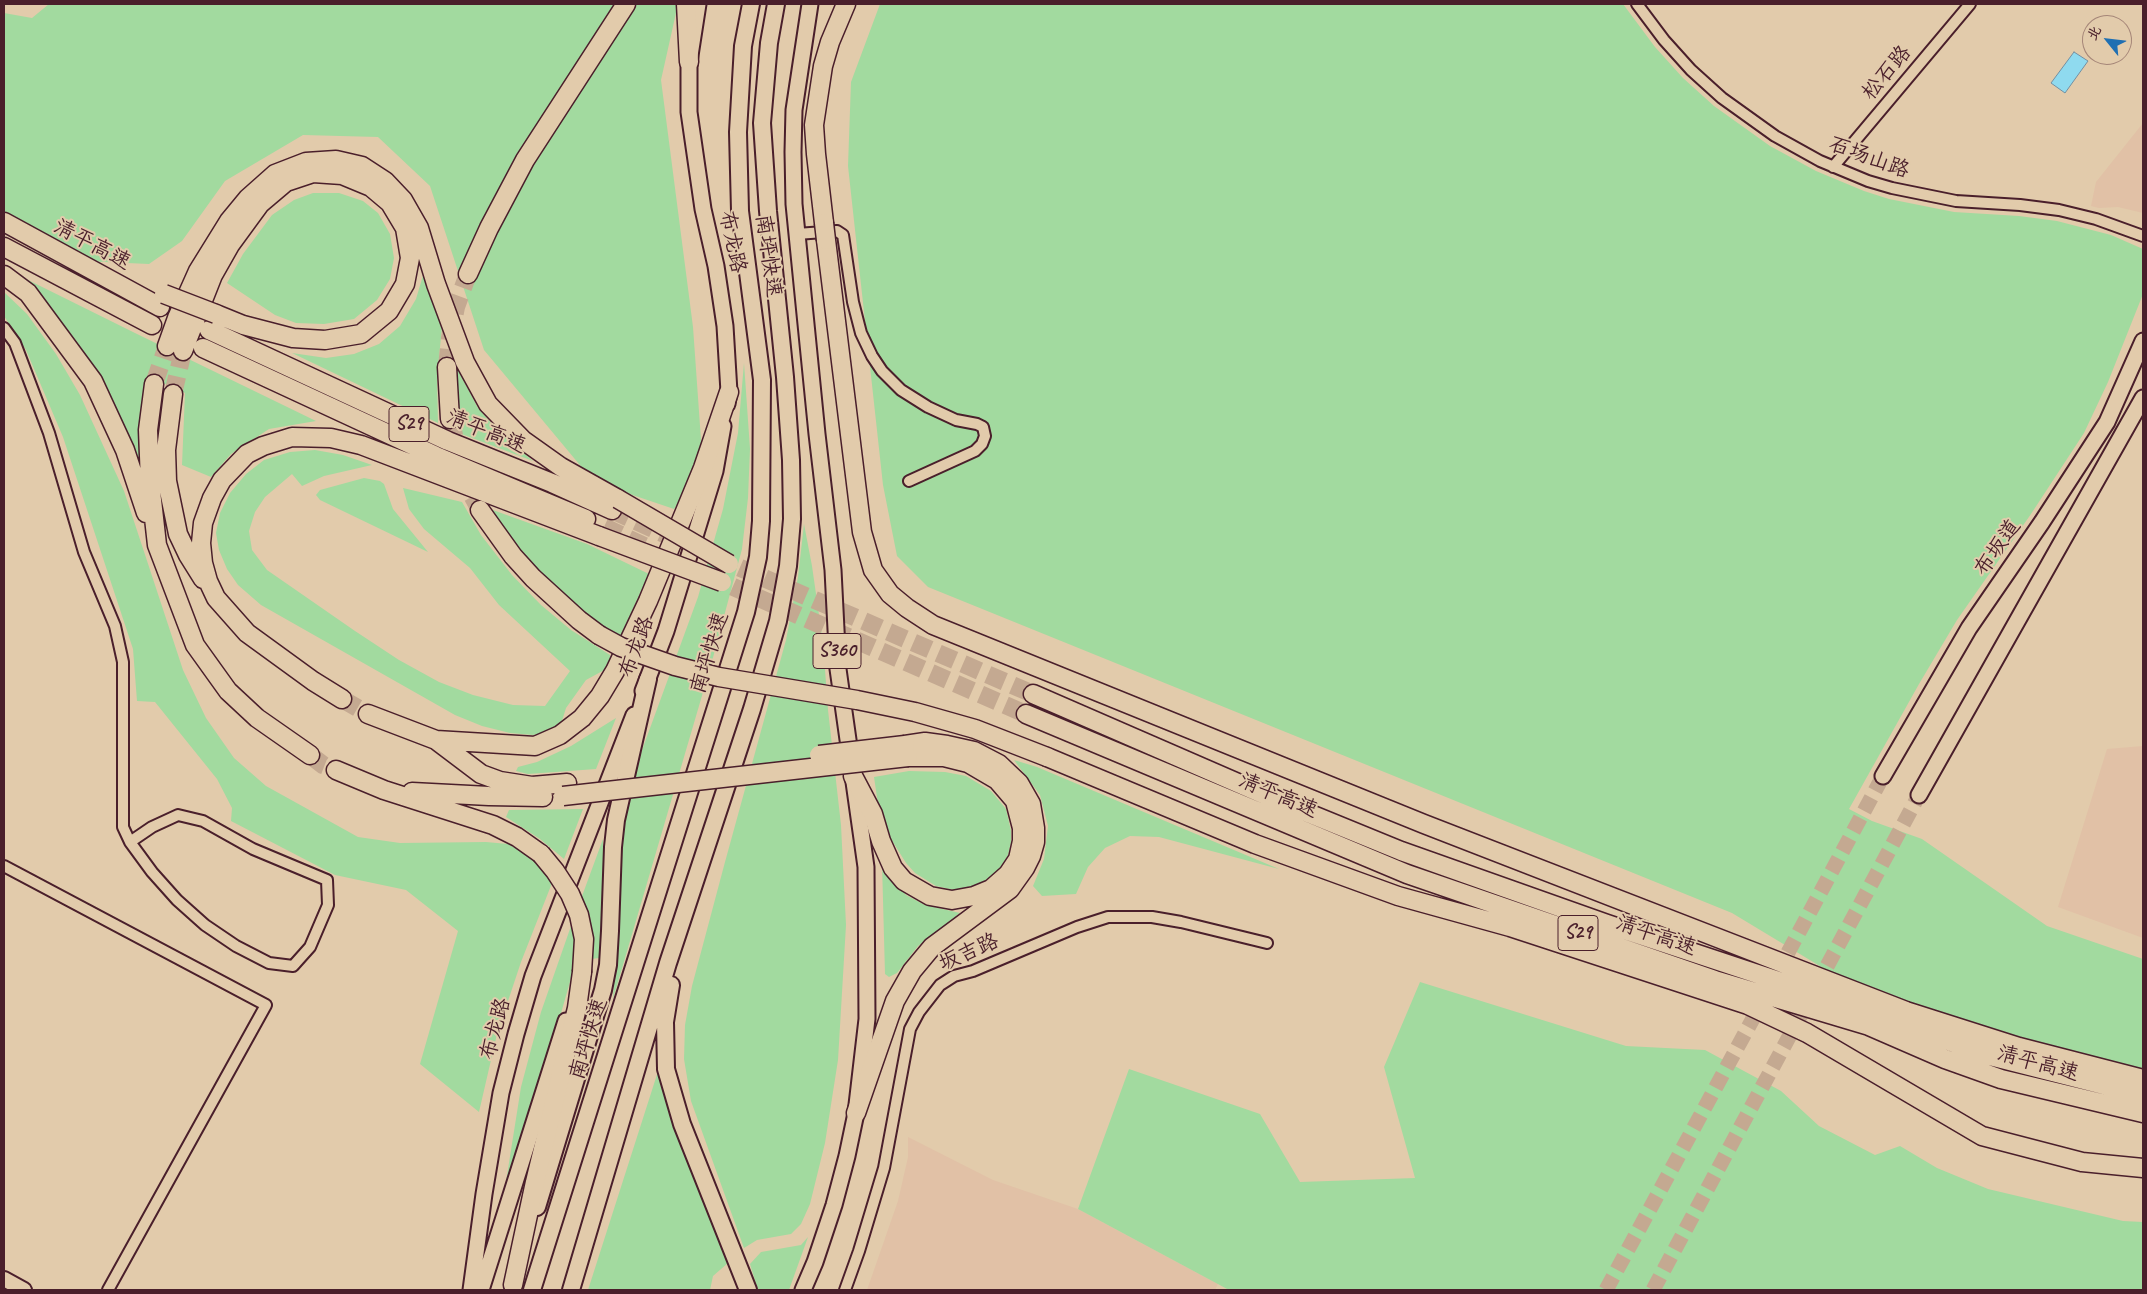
<!DOCTYPE html>
<html>
<head>
<meta charset="utf-8">
<style>
  body { margin:0 }
  #map { position:relative; width:2147px; height:1294px; overflow:hidden; background:#e2cbab; font-family:Caveat,"LXGW WenKai TC",sans-serif }
  canvas { display:block }
  .frame { position:absolute; inset:0; border:5px solid #4a1f2b; pointer-events:none }
  .north { position:absolute; left:2082px; top:15px; width:50px; height:50px; box-sizing:border-box; background:#e2cbab; border:1px solid #a58678; border-radius:50%; rotate:299deg; font-size:14px; font-weight:700; line-height:20px; text-align:center; color:#4a1f2b }
  .north::after { content:''; display:block; margin:auto; width:18px; height:22px; background:#1f6fb2; clip-path:polygon(50% 0,100% 100%,50% 72%,0 100%) }
</style>
</head>
<body>
<div id="map">
<canvas width="2147" height="1294"></canvas>
<div class="frame"></div>
<div class="north">北</div>
</div>
<script>
const context = document.querySelector('canvas').getContext('2d');
context.lineJoin = 'round';
function fill(path, color) { context.fillStyle = color; context.fill(path, 'evenodd'); }
const shape = rows => new Path2D(rows.map(r => 'M' + r).join(''));
function stroke(path, color, width, dash) { context.strokeStyle = color; context.lineWidth = width; context.lineCap = dash ? 'butt' : 'round'; context.setLineDash(dash || []); context.stroke(path); }
function write(font, color, halo, rows, align = 'center') {
  context.font = font + ' Caveat,"LXGW WenKai TC",sans-serif'; context.lineWidth = 4; context.setLineDash([]); context.textBaseline = 'middle'; context.strokeStyle = halo; context.fillStyle = color; for (const [text, x, y, turn = 0] of rows) {
    context.save(); context.translate(x, y); context.rotate((+turn || 0) * Math.PI / 180); context.textAlign = isNaN(turn) ? turn : align; if (halo) context.strokeText(text, 0, 0); context.fillText(text, 0, 0); context.restore();
  }
}
const built = shape([
  [2143,123,2143,213,2118,207,2099,208,2091,206,2096,182],
  [2143,746,2143,938,2058,907,2107,749],
  [908,1137,993,1180,1078,1209,1218,1284,1215,1290,867,1290,898,1201,908,1157]
]);
const green = shape([
  [49,4,678,4,661,80,693,327,703,468,674,509,594,482,484,350,430,186,378,137,303,135,225,181,182,241,149,264,83,261,4,215,4,13,32,18],
  [880,4,1623,4,1655,47,1683,78,1714,106,1770,146,1816,171,1864,191,1889,199,1954,212,2019,216,2057,221,2111,235,2143,249,2143,294,2108,382,2084,433,2031,514,1957,620,1919,684,1849,809,1872,821,1922,839,2047,926,2143,959,2143,1069,2110,1064,1906,1005,1833,974,1732,913,928,587,897,556,883,485,848,166,851,82],
  [313,193,339,193,363,201,378,213,390,234,394,258,390,279,377,300,354,319,324,324,296,323,275,315,227,283,243,254,272,215,294,200],
  [424,272,442,327,437,378,438,423,292,353,326,358,354,354,379,344,400,326,416,299],
  [16,274,135,333,316,421,269,429,231,454,211,477,182,465,185,393,150,377,138,489,118,435],
  [4,292,27,314,56,354,80,395,124,491,183,670,206,718,234,758,266,786,358,837,400,843,486,842,508,844,533,858,552,883,521,962,497,1034,479,1112,420,1064,458,931,406,890,335,875,231,821,232,808,217,779,155,702,137,701,133,649,63,437,26,350,4,316],
  [744,363,750,449,748,498,742,549,711,665,613,999,618,881,626,806,638,761,698,597,723,509,738,433],
  [458,370,478,408,499,432,533,461,459,433,452,376],
  [315,450,343,455,372,465,324,476,302,486,292,474,265,497,255,512,249,531,252,550,267,570,355,631,399,660,439,682,473,695,513,705,545,706,570,671,499,605,470,568,424,529,409,509,403,488,462,502,481,535,512,575,541,605,571,630,610,655,611,662,608,668,586,680,566,708,561,724,553,731,533,735,510,733,482,726,455,715,261,605,238,585,227,569,219,550,216,533,220,513,230,493,246,474,264,460,290,452],
  [364,478,380,481,384,484,393,509,428,552,320,500,316,495,320,490],
  [490,509,587,544,649,574,620,637,584,615,533,567],
  [804,524,812,566,823,643,828,710,841,825,846,925,838,1060,825,1143,810,1204,801,1224,791,1234,757,1240,744,1248,691,1101,684,1059,685,1025,692,986,725,862,786,640,798,577],
  [616,718,596,769,528,774,516,771,518,767,537,762,571,746],
  [1014,760,1037,767,1279,869,1159,837,1130,836,1105,848,1088,867,1076,894,1042,896,1033,886,1044,859,1048,826,1040,795],
  [909,771,945,772,966,776,991,791,1006,809,1011,831,1011,842,1008,855,1000,868,986,880,972,886,954,890,936,886,915,873,906,863,891,839,879,811,874,777],
  [583,809,564,859,540,839,506,817,509,810],
  [603,839,603,936,599,958,576,961,534,1107,505,1188,521,1087,541,1012,571,926],
  [882,863,906,895,925,905,960,913,918,946,897,973,889,977,885,974],
  [1420,982,1626,1046,1705,1050,1781,1091,1819,1126,1875,1155,1900,1146,1937,1168,1988,1189,2123,1221,2143,1222,2143,1290,1229,1290,1078,1209,1129,1069,1260,1114,1300,1182,1415,1178,1384,1067],
  [661,1062,681,1138,728,1263,713,1276,710,1290,588,1290],
  [808,1237,789,1290,758,1290,750,1264,761,1252,801,1245]
]);
const water = shape([
  [2074,52,2088,61,2065,93,2051,83,2074,52]
]);
const primaryTunnel = shape([
  [1777,973,1883,776],
  [1606,1290,1763,1000],
  [1653,1290,1919,795]
]);
const motorwayTunnel = shape([
  [447,367,450,338,456,307,468,274],
  [154,384,167,346],
  [173,394,183,351],
  [450,419,466,484,480,510],
  [612,510,671,537],
  [604,527,644,546],
  [715,557,1033,694],
  [708,576,1026,714],
  [342,699,368,714],
  [310,755,323,765,336,770]
]);
const minor = shape([
  [1637,4,1664,40,1691,70,1722,98,1775,136,1820,161,1868,181,1892,188,1956,201,2020,205,2059,210,2096,219,2143,236],
  [1833,167,1970,4],
  [797,234,837,231,843,235,853,302,861,333,872,356,882,371,901,390,928,407,956,420,977,424,983,427,985,436,982,444,975,451,909,481],
  [4,328,15,343,49,433,84,552,115,626,123,662,123,827,130,842,152,872,177,900,205,925,236,946,269,963,293,966,310,947,328,905,327,880,253,849,203,821,178,815,152,827,130,842],
  [4,866,266,1005,108,1290],
  [845,1290,859,1251,884,1168,910,1029,919,1012,940,985,954,976,973,971,1077,927,1108,917,1152,917,1181,922,1267,943]
]);
const secondary = shape([
  [4,1279,24,1290]
]);
const primary = shape([
  [698,4,689,62,689,112,703,209,716,266,725,326,729,392,727,404],
  [643,691,666,631,715,471,723,426],
  [1883,776,1969,628,2042,522,2107,422,2143,341],
  [1919,795,2143,398],
  [471,1290,484,1194,501,1093,516,1034,533,976,634,715],
  [481,1290,566,1021],
  [803,1290,815,1262,834,1205,847,1156,856,1113,867,1019,866,867,838,669,833,570,817,434,794,204,793,152,794,110,810,4]
]);
const trunk = shape([
  [671,985,665,1022,666,1069,682,1124,748,1290],
  [537,1207,603,990,608,965,610,931,613,847,616,820,648,679],
  [532,1290,746,612,758,557,761,521,762,380,740,211,738,132,743,46,751,4],
  [571,1290,668,963,752,709,778,621,788,566,792,519,791,460,785,377,768,211,762,123,769,43,776,4]
]);
const motorway = shape([
  [686,4,689,62],
  [4,222,160,307],
  [824,223,816,154,814,125,823,66,830,42,846,4],
  [826,240,862,532,873,570,890,594,907,608,933,625,1424,824,1906,1011,2019,1047,2143,1079],
  [4,247,152,325],
  [468,274,489,228,525,160,626,4],
  [4,275,28,293,93,381,125,450,146,513],
  [209,330,448,441,552,483,612,510],
  [167,346,177,318,198,271,229,221,248,198,275,174,306,162,336,160,362,166,385,181,403,200,419,228,436,284,465,362,488,404,523,440,561,467,618,499],
  [203,348,436,456,586,519],
  [183,351,213,275,230,245,260,204,286,182,313,173,342,175,371,187,390,203,405,228,410,258,405,284,389,311,361,334,325,340,293,338,243,325,216,314],
  [447,367,450,419],
  [154,384,148,430,150,482,157,545,195,645,228,691,257,718,310,755],
  [173,394,166,450,167,481,178,534,188,555,203,579],
  [480,510,513,556,533,578,579,620,599,635],
  [1033,694,1286,804,1401,851,1607,924,1872,1012,1986,1055,2143,1095],
  [342,699,313,681,247,633,216,598,208,581,203,563,201,543,203,523,212,498,222,480,247,454,263,446,292,437,331,438,361,445,599,536],
  [368,714,436,740,481,774,500,781,532,786,567,783],
  [1026,714,1407,874,1715,980,1869,1026,1945,1059,2001,1079,2143,1113],
  [436,740,535,746,560,735,582,718,600,696,615,671,648,601,703,468,729,392],
  [1047,757,1255,844,1398,896,1510,927,1748,1005,1807,1033,1982,1136,2082,1162,2143,1168],
  [336,770,384,790,493,825,517,837,541,854],
  [853,776,873,814,881,841,893,868,904,881,930,896,952,900,974,896,991,889,1008,874,1018,859,1022,841,1022,828,1015,801,997,780,968,763,944,757,908,757],
  [412,792,489,796,543,797],
  [856,1113,895,1001,912,971,932,947,1010,889,1025,868,1031,856,1035,842,1035,828,1031,804,1019,783,999,764,974,751,947,745,925,742,905,745],
  [513,1285,535,1182,577,1008,582,972]
]);
const motorwayBridge = shape([
  [824,223,826,240],
  [164,294,216,314],
  [618,499,729,564],
  [599,536,722,582],
  [599,635,621,647,675,666,719,677,857,700,915,712,975,729,1047,757],
  [819,755,905,745],
  [563,796,908,757],
  [541,854,555,871,570,894,579,915,584,939,582,972]
]);
const shields = [
  [409,424,40],
  [837,651,48],
  [1578,933,40]
];
const shieldNames = [
  ["S29",409,424],
  ["S360",837,651],
  ["S29",1578,933]
];
const streetNames = [
  ["松石路",1887,73,-50],
  ["石场山路",1869,158,20],
  ["布龙路",732,242,78],
  ["清平高速",92,245,28],
  ["南坪快速",768,256,82],
  ["清平高速",486,432,22],
  ["布坂道",1998,548,-55],
  ["布龙路",637,647,-70],
  ["南坪快速",710,653,-73],
  ["清平高速",1278,796,23],
  ["清平高速",1656,936,19],
  ["坂吉路",969,953,-24],
  ["布龙路",496,1029,-75],
  ["南坪快速",589,1039,-73],
  ["清平高速",2038,1064,15]
];
fill(built, '#e1c1a6');
fill(green, '#a2da9f');
fill(water, '#8fdaef');
stroke(water, '#738fa1', 1);
stroke(primaryTunnel, '#c4a991', 15, [15, 8]);
stroke(motorwayTunnel, '#c4a991', 18, [18, 9]);
stroke(minor, '#4a1f2b', 14);
stroke(secondary, '#4a1f2b', 18);
stroke(primary, '#4a1f2b', 19);
stroke(trunk, '#4a1f2b', 20);
stroke(motorway, '#4a1f2b', 21);
stroke(minor, '#e2cbab', 10);
stroke(secondary, '#e2cbab', 14);
stroke(primary, '#e2cbab', 15);
stroke(trunk, '#e2cbab', 16);
stroke(motorway, '#e2cbab', 18);
stroke(motorwayBridge, '#4a1f2b', 21, []);
stroke(motorwayBridge, '#e2cbab', 18);
for (const [x, y, w] of shields) { const box = new Path2D(); box.roundRect(x - w / 2, y - 17.5, w, 35, 4); context.fillStyle = '#e2cbab'; context.fill(box); stroke(box, '#4a1f2b', 1); }
write('bold 20px', '#4a1f2b', null, shieldNames);
write('21px', '#4a1f2b', '#e2cbab', streetNames);
</script>
</body>
</html>
